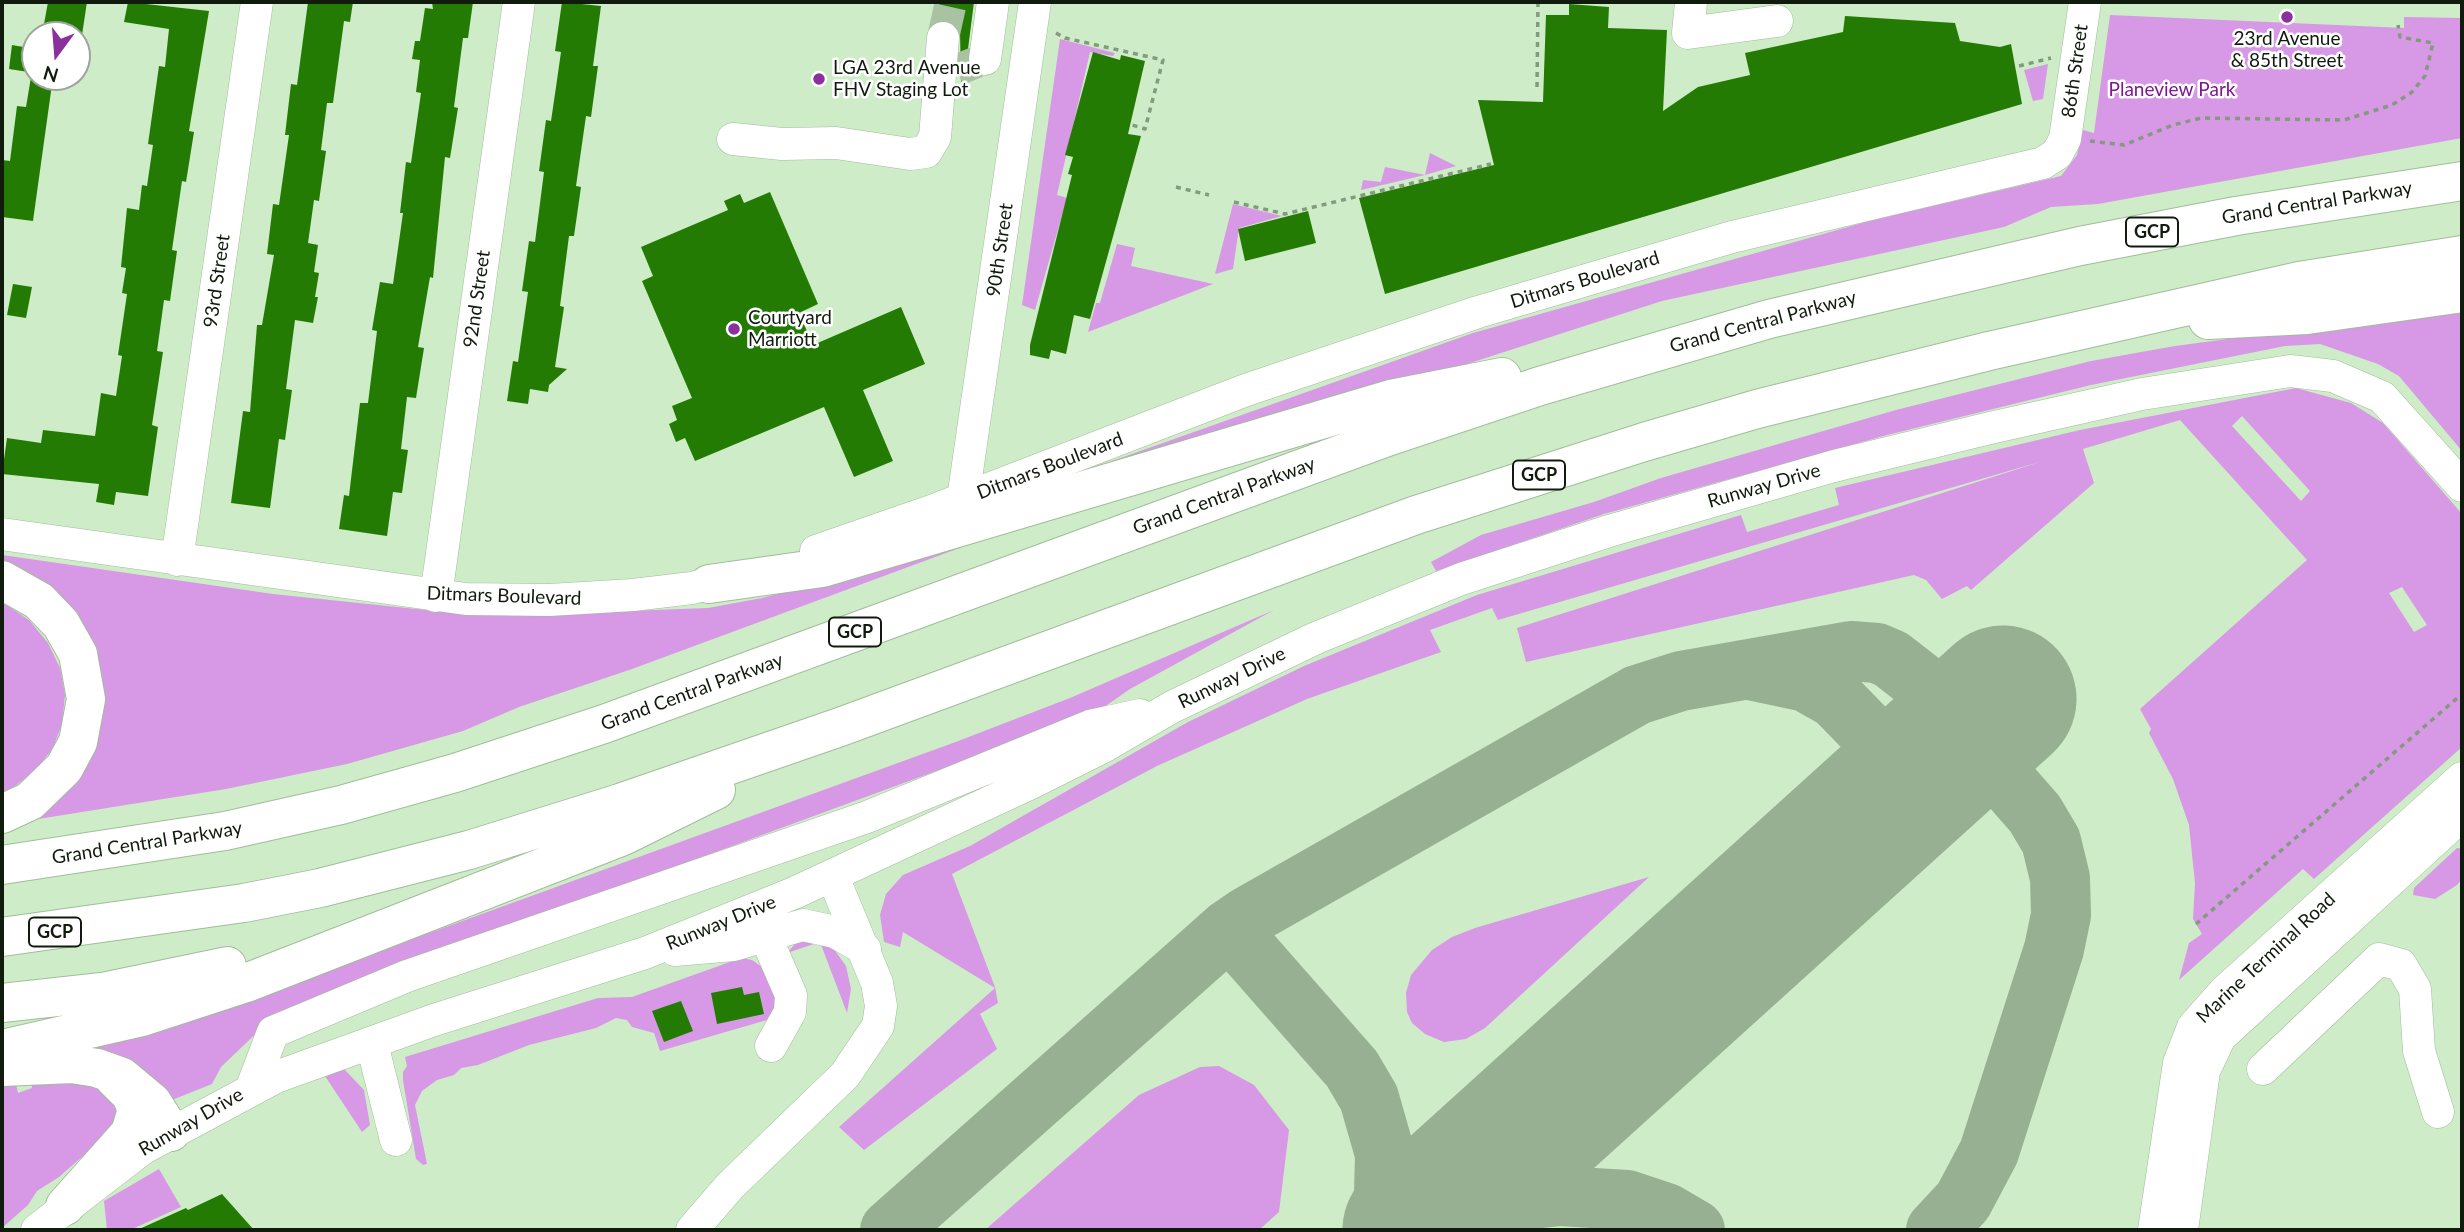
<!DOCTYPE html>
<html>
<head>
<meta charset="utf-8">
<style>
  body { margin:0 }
  #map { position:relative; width:2464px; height:1232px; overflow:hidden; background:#ceecc7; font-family:Lato,sans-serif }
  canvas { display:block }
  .frame { position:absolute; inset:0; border:4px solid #101b0e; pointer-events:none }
  .north { position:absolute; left:21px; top:21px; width:70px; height:70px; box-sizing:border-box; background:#fff; border:2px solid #9fa49f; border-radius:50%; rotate:196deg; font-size:19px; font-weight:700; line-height:28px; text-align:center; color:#101b0e }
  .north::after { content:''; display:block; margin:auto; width:24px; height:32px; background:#8a319d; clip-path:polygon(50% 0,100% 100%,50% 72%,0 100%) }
</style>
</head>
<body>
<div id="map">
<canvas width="2464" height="1232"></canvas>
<div class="frame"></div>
<div class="north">N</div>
</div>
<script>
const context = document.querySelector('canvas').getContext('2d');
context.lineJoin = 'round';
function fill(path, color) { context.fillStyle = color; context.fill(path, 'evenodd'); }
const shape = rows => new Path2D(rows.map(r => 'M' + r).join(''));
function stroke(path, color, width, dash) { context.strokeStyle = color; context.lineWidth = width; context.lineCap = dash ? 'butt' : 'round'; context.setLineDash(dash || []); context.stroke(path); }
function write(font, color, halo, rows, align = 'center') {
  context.font = font + ' Lato,sans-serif'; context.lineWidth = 5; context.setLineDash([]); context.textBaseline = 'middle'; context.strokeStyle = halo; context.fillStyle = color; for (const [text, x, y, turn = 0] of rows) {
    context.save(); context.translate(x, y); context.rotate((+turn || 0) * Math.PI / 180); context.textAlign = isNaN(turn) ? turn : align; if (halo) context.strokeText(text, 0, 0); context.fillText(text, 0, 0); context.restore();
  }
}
const green = shape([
  [2110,15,2404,28,2404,17,2462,18,2462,138,2098,204,2051,207,2004,227,1662,301,1371,395,1053,482,1473,333,1869,221,2061,176,2077,155,2083,130,2094,133],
  [1060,39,1115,53,1113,56,1090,52,1057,195,1067,198,1035,310,1022,305],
  [2048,64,2043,99,2033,101,2024,70],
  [1430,153,1456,166,1425,175,1361,190,1363,180,1381,182,1385,167,1425,175],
  [1233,204,1282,216,1239,228,1233,269,1215,274],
  [1117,244,1135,248,1131,266,1213,284,1088,332,1096,303,1100,303],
  [2462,308,2462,451,2399,376,2378,364,2320,344,2285,346,2091,385,1887,435,1604,514,1436,571,1431,562,1481,535,1594,502,1661,478,1896,410,2091,361,2175,346],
  [2296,388,2351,403,2383,423,2462,514,2462,747,2314,879,2303,869,2179,980,2189,943,2202,934,2193,919,2195,883,2189,825,2173,779,2149,733,2151,729,2140,709,2307,560,2180,420,2083,449,2094,483,1971,590,1967,586,1942,599,1926,580,1914,575,1526,662,1517,628,2043,461,1498,620,1492,608,1430,630,1441,652,1307,699,1157,766,952,874,995,987,998,1003,980,1014,997,1049,864,1150,839,1127,995,988,903,932,900,947,884,942,880,915,886,894,894,885,903,875,970,846,1188,722,1304,666,1477,595,1741,515,1747,532,1839,505,1835,488,2080,430],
  [2242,416,2310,491,2301,501,2232,426],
  [2402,587,2427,625,2414,632,2389,593],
  [965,546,632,669,519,707,463,731,347,764,226,789,13,823,99,712,2,565,2,555,273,594,454,613,571,613,708,608,762,598],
  [2,602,29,620,48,643,60,668,65,695,62,724,53,748,36,770,10,790,2,793],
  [1274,610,1130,689,1097,712,408,965,268,1022,221,1067,212,1084,167,1102,84,1050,388,948,953,743,1070,698],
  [2457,848,2462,849,2462,879,2457,885,2435,899,2413,895,2414,888],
  [1649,877,1485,1028,1466,1039,1444,1042,1425,1034,1412,1023,1407,1012,1406,993,1411,975,1432,950,1452,937,1475,928],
  [813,937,831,945,846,966,851,989,847,1013,820,942,787,953,795,944],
  [741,958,752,960,762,967,782,999,767,1020,660,1051,654,1033,632,1027,627,1020,616,1018,596,1028,529,1045,478,1065,461,1068,454,1075,437,1080,422,1091,415,1105,427,1164,423,1165,416,1159,403,1080,403,1072,407,1066,405,1057,598,998,632,997],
  [1219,1066,1254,1085,1289,1130,1279,1212,1259,1230,985,1230,1139,1095,1200,1067],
  [344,1069,364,1090,370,1125,362,1132,323,1073],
  [64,1077,96,1087,108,1095,117,1112,110,1132,59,1177,37,1191,28,1205,2,1228,2,1086,16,1084,18,1093,32,1088,31,1081],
  [159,1169,181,1207,130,1230,107,1230,104,1201]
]);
const taxiway = shape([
  [1754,671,1806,682,1836,699,1914,779],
  [1229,929,1352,1069,1369,1098,1385,1154,1384,1194,1375,1230],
  [890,1230,1229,929,1248,916,1637,695,1681,681,1851,651,1877,653,1891,659,1918,680,2035,814,2051,841,2060,878,2061,915,2054,949,1989,1152,1963,1201,1936,1230],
  [1435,1230,1514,1201,1560,1196,1627,1200,1666,1213,1695,1230]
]);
const runway = shape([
  [1416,1230,2003,699]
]);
const building = shape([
  [48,2,87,2,82,35,42,35],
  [128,2,209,11,189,131,194,132,186,182,182,181,172,250,177,251,170,301,164,300,157,351,163,352,152,425,158,427,148,496,116,492,114,505,96,502,99,484,2,474,7,438,41,443,43,430,95,436,101,393,116,396,122,356,118,355,127,294,122,293,126,268,121,267,127,208,139,210,142,185,147,186,153,145,148,144,159,66,165,67,169,29,124,22],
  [308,2,353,2,350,22,344,21,333,103,327,103,321,150,326,151,319,201,314,200,308,243,318,245,314,272,319,273,315,297,318,297,313,323,295,320,286,389,292,390,285,440,279,439,270,508,231,503,243,411,250,412,257,325,262,325,274,255,267,254,273,204,279,205,289,135,285,135,291,84,297,85],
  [432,2,473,2,468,38,463,38,454,107,458,108,450,158,445,157,433,278,430,277,418,347,424,348,416,398,407,397,401,449,408,450,402,493,393,492,387,536,339,529,344,495,349,496,360,403,368,403,377,331,372,330,380,282,393,284,403,213,400,213,406,162,411,163,421,93,416,92,420,60,412,59,415,41,420,41,425,8,433,9],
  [562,2,601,6,593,66,598,66,591,117,586,116,576,186,581,187,574,236,569,236,560,306,564,307,555,367,567,369,549,385,548,392,530,389,528,404,507,401,513,361,518,362,528,292,522,291,529,241,535,242,544,172,539,171,546,120,551,121,556,87,561,52,555,51],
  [938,2,974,2,967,57,968,66,980,76,961,82,960,31,953,23,943,20],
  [1569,4,1609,7,1608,28,1667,30,1663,111,1698,87,1750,75,1745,53,1843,32,1845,16,1955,23,1960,41,2000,47,2011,44,2022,104,1385,294,1359,198,1494,165,1478,100,1543,102,1546,15,1569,15],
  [12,45,35,49,35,73,9,69],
  [1093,52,1120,60,1121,55,1145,61,1128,134,1141,136,1090,319,1074,315,1066,354,1051,350,1049,359,1030,355,1030,345,1072,175,1068,174,1073,157,1065,155],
  [31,77,53,77,33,221,2,217,2,160,10,161,17,106,26,107],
  [770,192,818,304,799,313,813,345,901,307,925,364,863,390,893,461,854,477,824,407,695,461,685,438,676,442,669,424,677,420,672,406,692,398,642,281,653,276,641,247,728,210,724,201,740,194,744,203],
  [1308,211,1316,243,1245,261,1238,229],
  [13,284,32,287,26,318,7,315],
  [742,987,744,995,759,992,764,1014,717,1024,711,993],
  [681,1001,693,1031,664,1042,652,1011],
  [222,1194,254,1230,137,1230,186,1208,188,1210]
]);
const minorTunnel = shape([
  [943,38,951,2],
  [957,70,977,62]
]);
const path = shape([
  [1056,33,1065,38,1163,60,1145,129,1132,125],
  [2019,66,2051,58],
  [1537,87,1538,2],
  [2090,141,2124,145,2173,125,2201,118,2344,120,2392,105,2412,92,2425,76,2433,43,2400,37,2398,25],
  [1176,187,1209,195],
  [1234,202,1285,214,1491,164],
  [2196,924,2462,694]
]);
const minor = shape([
  [1691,2,1688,33,1777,21],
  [985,59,993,2],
  [733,139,782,144,836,143,910,154,926,152,935,137,943,38],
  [963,499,1035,2],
  [2,534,466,599,549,600,633,595,692,588,730,578],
  [816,551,937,509,1246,390,1478,312,1732,237,2043,163,2057,154,2065,139,2085,2],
  [177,560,257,2],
  [436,596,519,2],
  [765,935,791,995,790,1012,771,1046],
  [675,950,734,945,803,925,835,932,865,949],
  [372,1044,396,1140],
  [2263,1069,2379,959,2401,965,2415,989,2419,1051,2438,1112],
  [252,1087,273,1032,407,976,867,817,1090,726,1140,715],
  [37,1230,142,1149,276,1077,434,1020,645,953,794,893,1033,782,1103,747,1172,707,1316,638,1461,579,1609,531,1834,466,1990,428,2142,394,2290,371,2333,376,2382,397,2462,486],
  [692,1230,730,1186,845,1075,878,1026,881,1006,877,983,833,877],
  [2154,1230,2179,1063,2193,1027,2225,991,2462,778],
  [2182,1230,2204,1071,2220,1037,2462,815]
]);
const major = shape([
  [2,1067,72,1064,97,1068,122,1077,152,1102,171,1132],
  [65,1206,130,1133,136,1113,135,1105,131,1095,114,1078]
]);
const highway = shape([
  [2208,320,2307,315,2462,293],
  [2,580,39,601,61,624,78,654,86,699,78,742,64,768,30,801,2,814],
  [709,584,822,568,1391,399,1502,377],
  [2,865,225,831,341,805,455,773,604,724,1390,436,1540,386,1769,319,2080,246,2236,216,2462,181],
  [2,937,244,903,320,888,469,850,620,803,840,727,1416,515,1644,442,1757,409,1989,351,2299,281,2462,255],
  [2,1003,102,992,227,966],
  [2,1049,142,1017,246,983,623,836,716,790]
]);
const markers = [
  [2287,17,7,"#8a319d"],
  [819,79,7,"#8a319d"],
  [734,329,7,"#8a319d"]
];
const shields = [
  [2152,232,52],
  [1539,475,52],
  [855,632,52],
  [55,932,52]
];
const shieldNames = [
  ["GCP",2152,232],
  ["GCP",1539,475],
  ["GCP",855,632],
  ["GCP",55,932]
];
const poiNames = [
  ["23rd Avenue",2287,39,"center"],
  ["& 85th Street",2287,61,"center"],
  ["LGA 23rd Avenue",833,68],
  ["FHV Staging Lot",833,90],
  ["Courtyard",748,318],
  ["Marriott",748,340]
];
const streetNames = [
  ["86th Street",2075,71,-82],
  ["Grand Central Parkway",2317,203,-9],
  ["90th Street",1000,250,-82],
  ["Ditmars Boulevard",1585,280,-17],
  ["93rd Street",217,281,-82],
  ["92nd Street",477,299,-82],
  ["Grand Central Parkway",1763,322,-15],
  ["Ditmars Boulevard",1050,466,-21],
  ["Runway Drive",1764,486,-16],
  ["Grand Central Parkway",1224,496,-20],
  ["Ditmars Boulevard",504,596,2],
  ["Runway Drive",1232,678,-26],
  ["Grand Central Parkway",692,692,-20],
  ["Grand Central Parkway",147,843,-9],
  ["Runway Drive",721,923,-22],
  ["Marine Terminal Road",2266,958,-43],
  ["Runway Drive",191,1122,-30]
];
const parkNames = [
  ["Planeview Park",2172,90]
];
fill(green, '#d798e6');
stroke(taxiway, '#98b092', 60);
stroke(runway, '#98b092', 147);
fill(building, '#247b03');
stroke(minorTunnel, '#a8c2a2', 32, [32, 16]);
stroke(minor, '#a0bd9a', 33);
stroke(major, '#a0bd9a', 40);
stroke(highway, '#a0bd9a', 40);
stroke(path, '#839a7e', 3.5, [5, 5]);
stroke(minor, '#fff', 32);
stroke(major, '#fff', 38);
stroke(highway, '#fff', 38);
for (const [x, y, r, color] of markers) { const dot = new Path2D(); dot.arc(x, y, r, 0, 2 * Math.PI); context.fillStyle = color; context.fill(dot); stroke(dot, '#fff', 2.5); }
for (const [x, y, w] of shields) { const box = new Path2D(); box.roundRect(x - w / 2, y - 14.5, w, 29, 5); context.fillStyle = '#fff'; context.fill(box); stroke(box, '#101b0e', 2); }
write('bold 18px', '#101b0e', null, shieldNames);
write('19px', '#101b0e', '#fff', poiNames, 'left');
write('19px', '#101b0e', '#fff', streetNames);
write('19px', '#7e1792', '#fff', parkNames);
</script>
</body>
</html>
